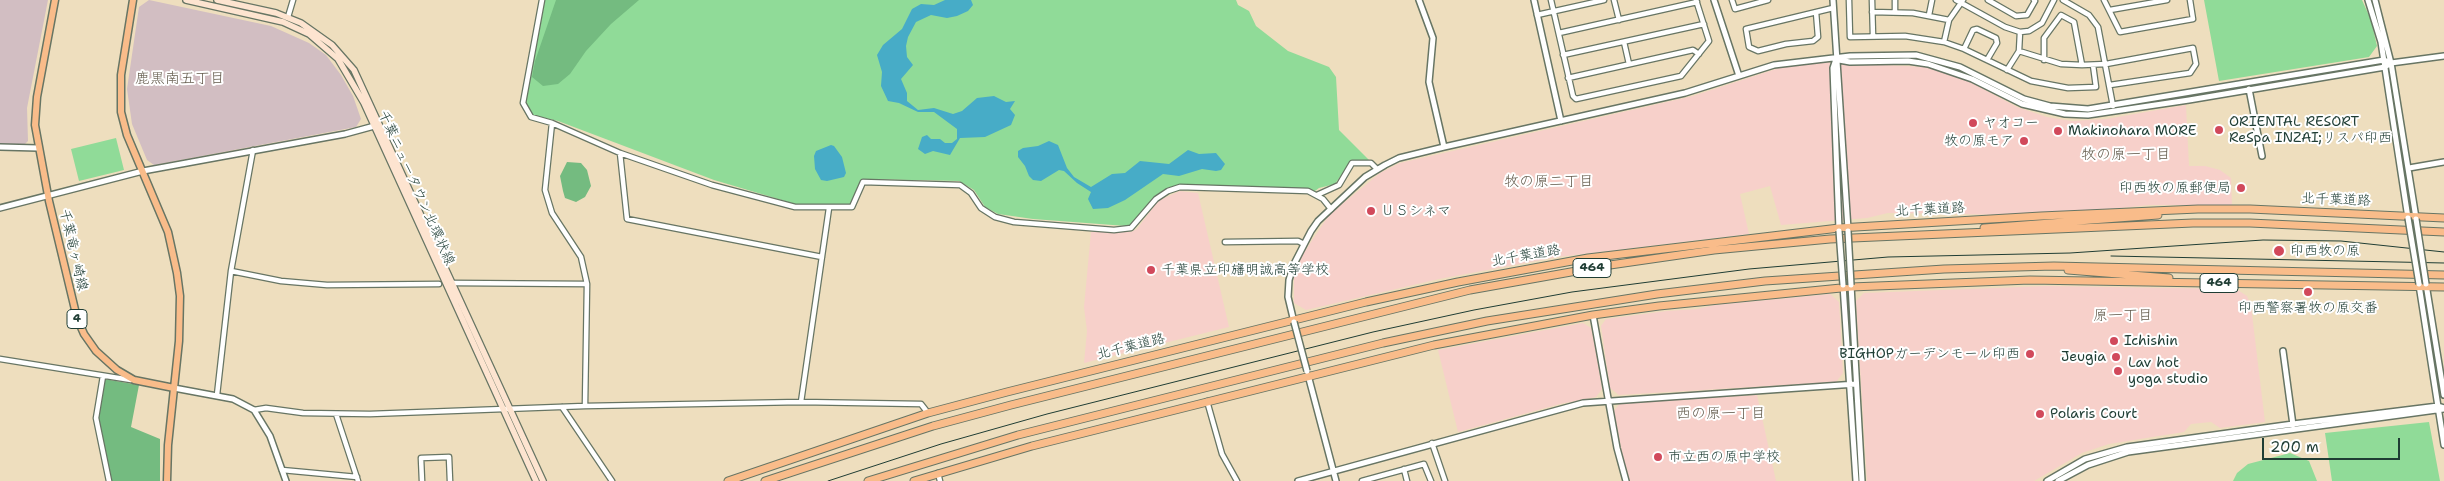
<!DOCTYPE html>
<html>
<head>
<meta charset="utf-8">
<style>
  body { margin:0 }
  #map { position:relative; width:2444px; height:481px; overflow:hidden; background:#eedebe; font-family:"Shantell Sans",sans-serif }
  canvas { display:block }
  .scale { position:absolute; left:2262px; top:438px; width:138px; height:22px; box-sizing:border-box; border:2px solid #1f3d34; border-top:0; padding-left:6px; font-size:15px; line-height:18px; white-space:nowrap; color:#1f3d34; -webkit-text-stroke:4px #fff; paint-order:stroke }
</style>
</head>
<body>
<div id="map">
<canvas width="2444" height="481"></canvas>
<div class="scale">200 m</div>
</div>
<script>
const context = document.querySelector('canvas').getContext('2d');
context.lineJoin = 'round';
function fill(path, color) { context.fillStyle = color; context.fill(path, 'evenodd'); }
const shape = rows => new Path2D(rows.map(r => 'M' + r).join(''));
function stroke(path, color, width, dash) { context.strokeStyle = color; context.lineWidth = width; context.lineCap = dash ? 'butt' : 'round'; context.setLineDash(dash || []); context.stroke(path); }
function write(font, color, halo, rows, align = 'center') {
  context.font = font + ' "Shantell Sans","Klee One",sans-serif'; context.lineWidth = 4; context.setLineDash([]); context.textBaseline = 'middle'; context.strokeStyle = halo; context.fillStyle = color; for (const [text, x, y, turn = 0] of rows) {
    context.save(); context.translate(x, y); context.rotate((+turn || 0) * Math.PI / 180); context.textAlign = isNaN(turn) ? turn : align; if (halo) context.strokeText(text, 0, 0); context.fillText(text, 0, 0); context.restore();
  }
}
const built = shape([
  [1820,62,1926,67,1955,74,2017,107,2047,117,2072,121,2106,119,2186,105,2189,166,2205,166,2220,170,2231,178,2232,205,2150,205,2083,212,2014,215,1888,213,1867,218,1781,225,1770,186,1740,194,1749,234,1558,257,1439,279,1306,310,1294,303,1294,275,1301,257,1329,215,1380,173,1400,163,1693,96,1776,69,1800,63],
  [1180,191,1198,193,1229,327,1084,363,1087,331,1084,307,1091,232,1131,232,1137,229,1158,201],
  [2046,286,2236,289,2247,296,2251,306,2265,422,2220,428,2211,422,2191,424,2184,432,2109,444,2082,453,2034,481,1867,481,1856,301,1864,293],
  [1830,294,1839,302,1843,373,1836,382,1619,395,1610,388,1601,326,1606,319,1667,311,1697,309,1715,305],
  [1583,323,1591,328,1595,346,1602,389,1596,397,1560,404,1458,432,1438,350],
  [1757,395,1776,481,1630,481,1624,462,1614,411,1620,403]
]);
const industrial = shape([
  [0,0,48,0,27,108,28,141,24,145,0,144],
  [149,0,271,26,309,43,326,55,341,75,353,96,361,119,356,127,154,165,147,160,132,124,127,89,139,7]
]);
const green = shape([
  [545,0,1236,0,1238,5,1249,11,1256,26,1288,51,1329,67,1336,77,1339,130,1369,160,1352,160,1335,184,1319,188,1315,191,1188,186,1163,192,1133,225,1126,226,1033,219,998,214,985,207,974,190,959,181,862,179,851,204,795,204,714,180,558,121,532,115,526,102],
  [2204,0,2362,0,2371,20,2377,46,2369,57,2219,81],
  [116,138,124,170,79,181,71,149],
  [2429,422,2440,481,2332,481,2325,433],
  [2290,453,2309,461,2317,481,2233,481,2237,473,2248,464]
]);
const forest = shape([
  [556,0,639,0,611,24,586,51,570,74,558,84,543,86,532,77,535,61],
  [567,162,581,163,587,170,591,186,585,197,576,202,565,198,563,191,560,176],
  [104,379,139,385,131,427,160,439,160,481,112,481,98,418]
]);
const water = shape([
  [945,0,971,0,973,5,968,11,957,16,947,18,931,15,916,22,908,37,906,46,907,57,913,65,901,79,907,93,907,101,918,110,934,108,953,114,962,111,977,98,994,96,1006,102,1015,101,1010,109,1015,115,1011,125,985,137,960,138,950,155,933,151,925,154,918,149,922,137,927,135,931,139,940,139,945,143,952,143,957,139,957,129,934,112,918,112,899,103,888,101,881,86,882,72,877,55,883,45,902,29,912,9,921,4,934,5],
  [1049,141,1058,145,1067,168,1074,177,1091,187,1112,174,1125,173,1140,161,1169,164,1188,150,1199,154,1216,153,1225,164,1221,170,1216,171,1202,169,1179,176,1163,174,1125,200,1108,208,1093,209,1088,199,1091,192,1077,183,1064,171,1059,170,1041,181,1033,180,1029,176,1025,166,1018,157,1018,151,1023,148,1038,146],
  [831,145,834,146,842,157,846,173,844,177,827,181,821,180,815,169,814,156,816,151]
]);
const minor = shape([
  [542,0,523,103,531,117,552,123,620,153,712,185,795,207,852,207,863,182,960,185,971,193,981,208,995,217,1014,222,1114,230,1131,228,1156,199,1168,191,1180,187,1308,191,1323,199,1331,209],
  [1551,0,1573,96,1576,99,1681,76,1709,41,1696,0],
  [1614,0,1619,20],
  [1732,0,1735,9,1768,0],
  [1849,0,1850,37,1905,36,1944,42,1964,49,2031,81,2068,88,2096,87,2093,65],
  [1872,0,1873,36],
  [1895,0,1895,12],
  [1956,0,2005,27,2020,32,2029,31,2042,23,2054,0],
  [1988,0,2016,16,2027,15,2035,1,2034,0],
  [2063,0,2089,15,2098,27,2113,106],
  [2104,0,2120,32,2193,19,2190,0],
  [2110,10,2167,0],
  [1816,12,1818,37,1813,41,1786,44,1758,51,1749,47,1746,29,1833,8],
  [1872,12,1913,13,1949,20],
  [1537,15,1604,0],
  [1929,15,1932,0],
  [288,17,293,0],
  [1559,33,1697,2],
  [1624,42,1629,64],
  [1944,42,1949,20,1963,0],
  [1964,49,1973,30,1977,29,1996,38,1997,43,1987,60],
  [2019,51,2061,64,2082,65,2106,64,2193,48,2196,64,2190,73,2110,85],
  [1563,55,1704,24],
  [2044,60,2044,38,2061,15,2074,22,2082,65],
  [2007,70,2019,51,2020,32],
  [1568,78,1693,50,1699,54],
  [552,123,545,190,552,213,581,257,587,284,585,406],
  [620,153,627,219,822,257],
  [1317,195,1339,185,1352,163,1371,163,1377,169],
  [1225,242,1298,241,1304,244],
  [231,271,281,281,327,285,439,284],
  [453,283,587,284],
  [0,359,131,380],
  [103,376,96,418,109,481],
  [217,395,231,271,253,150],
  [1207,401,1222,454,1237,481],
  [801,402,829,208],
  [562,407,612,481],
  [254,410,266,408,303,413,370,414,585,406,801,402,921,404,928,413],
  [336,414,358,481],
  [1432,443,1445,481],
  [1404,469,1407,481],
  [282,470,357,477],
  [938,473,940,481],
  [422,481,421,458,449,457,450,481],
  [1362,481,1424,464,1431,481]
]);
const tertiary = shape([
  [1419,0,1433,38,1429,82,1444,147],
  [1534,0,1561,121],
  [1714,0,1739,76],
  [1833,0,1848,229],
  [2368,0,2381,42,2408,218],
  [2375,0,2391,63,2416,218],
  [1836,59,1833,68,1839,230],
  [1839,60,1850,62,1908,61,1928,64,1972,79,2022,104,2065,114,2088,115,2189,100,2385,67,2391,63,2444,56],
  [2249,89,2262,156],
  [0,147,38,148],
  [2409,168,2444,162],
  [0,208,143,171,345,134,378,125],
  [2426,284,2444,395],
  [1843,285,1856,481],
  [1851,285,1862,481],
  [2419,285,2444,445],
  [1593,315,1617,448,1626,481],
  [1294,322,1288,297,1289,280,1294,264,1311,231,1318,221,1365,177,1385,165,1399,158,1444,147,1685,93,1774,65,1850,56,1916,55,1960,67,2024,99,2050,106,2088,109,2384,60,2391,63],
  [2283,351,2293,425],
  [1308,375,1336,481],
  [174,388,233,399,254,410,270,436,286,481],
  [1298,481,1583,403,1856,384],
  [2047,481,2085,459,2127,447,2293,424,2438,406,2444,408],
  [2058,481,2088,465,2128,452,2444,409]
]);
const secondary = shape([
  [186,0,283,22,309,34,338,59,364,103,536,481],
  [217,0,276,13,301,23,332,45,354,70,543,481]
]);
const primary = shape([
  [55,0,37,97,35,125,49,201,77,318,84,334,96,351,117,370,134,380,174,388],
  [133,0,121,75,121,112,127,135,168,232,177,273,180,296,179,341,168,445,167,481]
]);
const trunk = shape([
  [1984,228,2158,215],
  [2068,270,2169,278],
  [728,481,928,413,1007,392,1366,302,1458,282,1588,258,1839,228,2041,216,2198,209,2250,209,2444,218],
  [765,481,933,426,1011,405,1470,290,1610,265,1714,250,1830,239,2193,223,2250,223,2444,232],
  [868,481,1018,435,1383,343,1487,321,1657,294,1765,281,1944,269,2054,266,2444,275],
  [914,481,1032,446,1434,345,1593,315,1659,306,1851,287,2030,280,2444,287]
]);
const rail = shape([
  [2111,256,2444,263],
  [828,481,941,444,1047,414,1373,332,1474,310,1572,292,1749,269,1888,257,2070,253,2263,240,2341,241,2444,252]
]);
const tertiaryBridge = shape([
  [2408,218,2419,284],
  [2416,219,2426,284],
  [1839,231,1843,285],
  [1848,231,1851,285],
  [1294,322,1307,371]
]);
const markers = [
  [1973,123,5,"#d1495b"],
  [2219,130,5,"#d1495b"],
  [2058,131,5,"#d1495b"],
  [2024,141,5,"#d1495b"],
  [2241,188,5,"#d1495b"],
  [1371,211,5,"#d1495b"],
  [2279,251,6,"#d1495b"],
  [1151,270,5,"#d1495b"],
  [2308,292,5,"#d1495b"],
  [2114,341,5,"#d1495b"],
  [2030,354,5,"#d1495b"],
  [2116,357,5,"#d1495b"],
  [2118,371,5,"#d1495b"],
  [2040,414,5,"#d1495b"],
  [1658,457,5,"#d1495b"]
];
const shields = [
  [1592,268,38],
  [2219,283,38],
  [77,319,20]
];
const shieldNames = [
  ["464",1592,268],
  ["464",2219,283],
  ["4",77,319]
];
const poiNames = [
  ["ORIENTAL RESORT",2229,122],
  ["ReSpa INZAI;リスパ印西",2229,138],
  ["ヤオコー",1983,123],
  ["Makinohara MORE",2068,131],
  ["牧の原モア",2014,141,"right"],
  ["印西牧の原郵便局",2231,188,"right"],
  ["ＵＳシネマ",1381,211],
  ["印西牧の原",2290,251],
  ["千葉県立印旛明誠高等学校",1161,270],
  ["印西警察署牧の原交番",2308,308,"center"],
  ["Ichishin",2124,341],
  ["BIGHOPガーデンモール印西",2020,354,"right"],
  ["Jeugia",2106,357,"right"],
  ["Lav hot",2128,363],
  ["yoga studio",2128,379],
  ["Polaris Court",2050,414],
  ["市立西の原中学校",1668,457]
];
const streetNames = [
  ["千葉ニュータウン北環状線",416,188,66],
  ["北千葉道路",2336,200,2],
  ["北千葉道路",1930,210,-3],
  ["千葉竜ヶ崎線",73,250,77],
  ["北千葉道路",1526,256,-10],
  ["北千葉道路",1131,347,-14]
];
const neighbourhoodNames = [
  ["鹿黒南五丁目",180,79],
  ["牧の原一丁目",2126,155],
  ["牧の原二丁目",1549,182],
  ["原一丁目",2123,316],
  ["西の原一丁目",1721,414]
];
fill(built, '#f7d0ca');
fill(industrial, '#d2bec2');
fill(green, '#90db98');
fill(forest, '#74bb80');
fill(water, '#47acc7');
stroke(minor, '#677564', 7);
stroke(tertiary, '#677564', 8);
stroke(secondary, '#677564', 8);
stroke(primary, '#677564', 9);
stroke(trunk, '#677564', 9);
stroke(minor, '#fff', 4.5);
stroke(tertiary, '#fff', 5);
stroke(secondary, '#fde4d0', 5.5);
stroke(primary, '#f9bc8a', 6);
stroke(trunk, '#f9bc8a', 7);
stroke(rail, '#1f3d34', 1);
stroke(tertiaryBridge, '#677564', 8, []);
stroke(tertiaryBridge, '#fff', 5);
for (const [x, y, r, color] of markers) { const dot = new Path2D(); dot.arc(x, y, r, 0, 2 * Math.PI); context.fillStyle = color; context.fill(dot); stroke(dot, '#fff', 2); }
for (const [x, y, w] of shields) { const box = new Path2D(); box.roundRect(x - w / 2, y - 9.5, w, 19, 4); context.fillStyle = '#fff'; context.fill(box); stroke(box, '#1f3d34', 1); }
write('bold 12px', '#1f3d34', null, shieldNames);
write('14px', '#1f3d34', '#fff', poiNames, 'left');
write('14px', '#1f3d34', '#fff', streetNames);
write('15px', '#645c4d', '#fff', neighbourhoodNames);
</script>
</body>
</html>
